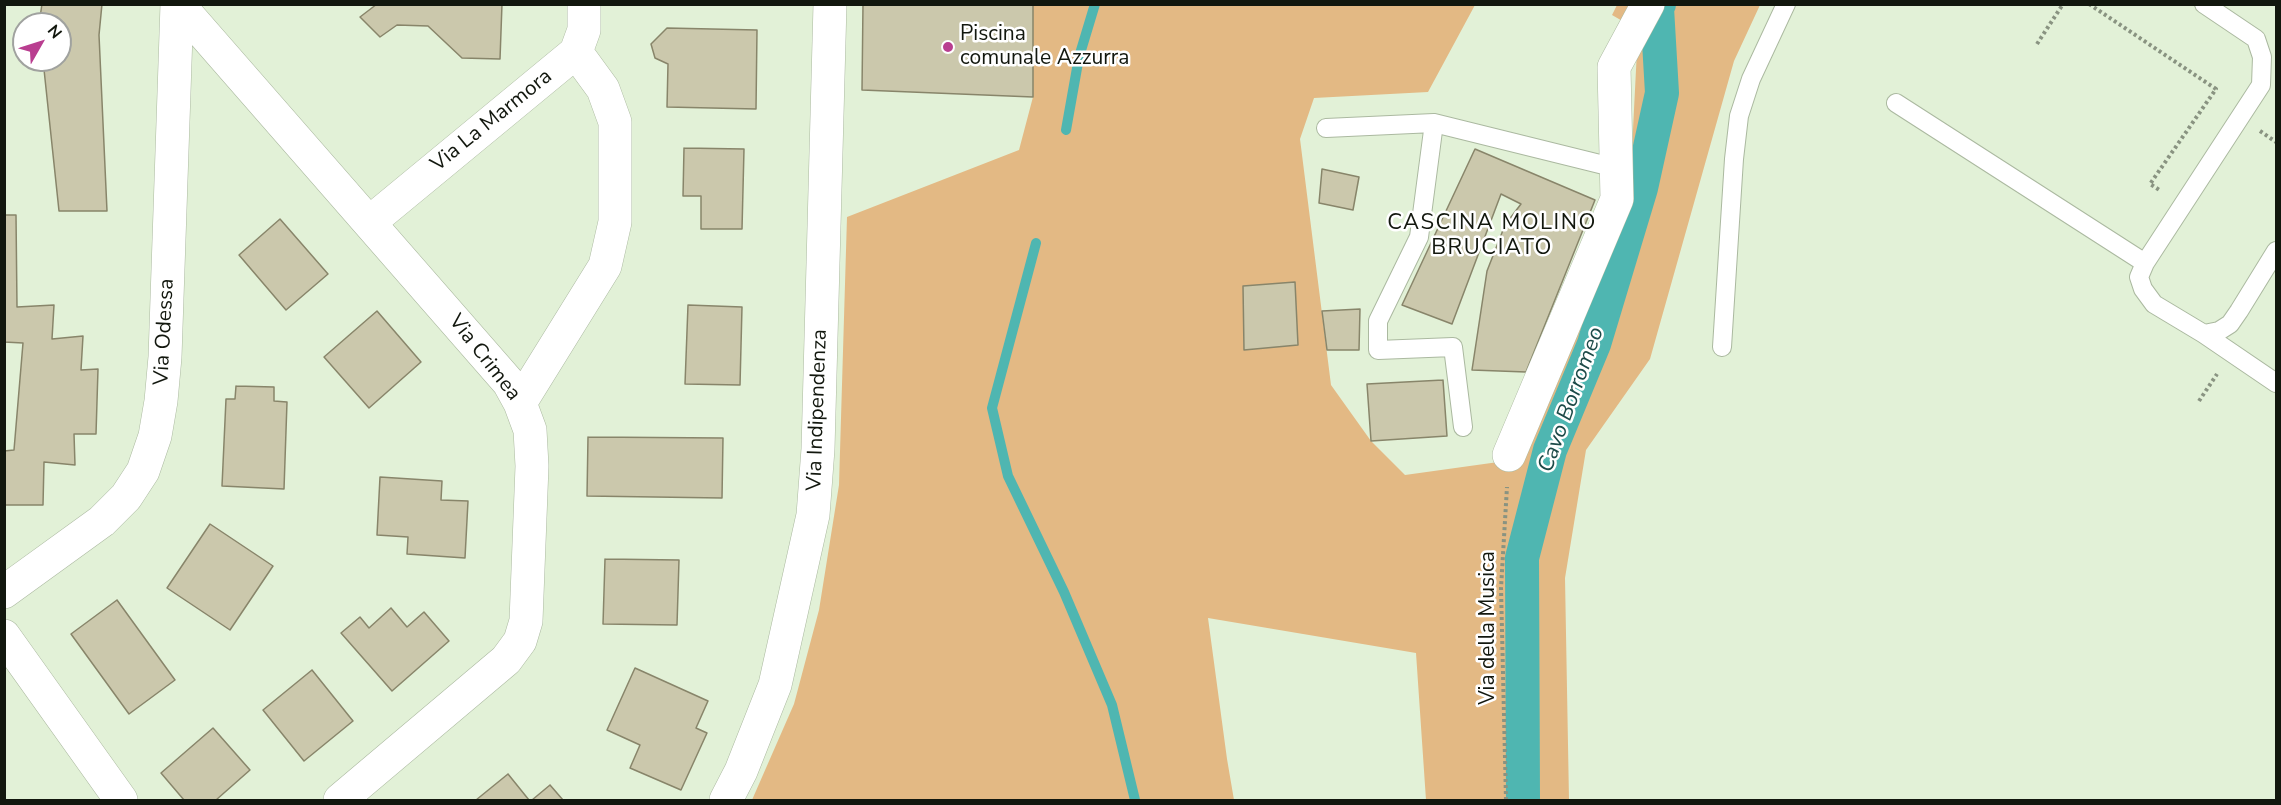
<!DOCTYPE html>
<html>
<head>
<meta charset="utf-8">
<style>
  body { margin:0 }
  #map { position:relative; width:2281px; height:805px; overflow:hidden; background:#e2f1d7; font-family:"Nunito Sans",sans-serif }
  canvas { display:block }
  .frame { position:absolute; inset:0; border:6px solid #12170e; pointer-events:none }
  .north { position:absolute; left:12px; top:12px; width:60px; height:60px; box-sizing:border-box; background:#fff; border:2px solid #a0a29f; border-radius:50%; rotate:51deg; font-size:16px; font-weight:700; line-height:24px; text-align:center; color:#12170e }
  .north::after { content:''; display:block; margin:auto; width:21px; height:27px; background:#b93e90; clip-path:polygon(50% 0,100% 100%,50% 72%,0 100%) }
</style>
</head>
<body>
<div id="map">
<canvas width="2281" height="805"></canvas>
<div class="frame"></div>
<div class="north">N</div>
</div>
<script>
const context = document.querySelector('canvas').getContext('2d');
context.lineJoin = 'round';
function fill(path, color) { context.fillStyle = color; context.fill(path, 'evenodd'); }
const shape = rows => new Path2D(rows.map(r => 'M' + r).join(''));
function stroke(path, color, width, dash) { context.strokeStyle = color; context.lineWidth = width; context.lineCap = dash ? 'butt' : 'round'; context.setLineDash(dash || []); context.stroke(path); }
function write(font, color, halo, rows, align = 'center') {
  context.font = font + ' "Nunito Sans",sans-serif'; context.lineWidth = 5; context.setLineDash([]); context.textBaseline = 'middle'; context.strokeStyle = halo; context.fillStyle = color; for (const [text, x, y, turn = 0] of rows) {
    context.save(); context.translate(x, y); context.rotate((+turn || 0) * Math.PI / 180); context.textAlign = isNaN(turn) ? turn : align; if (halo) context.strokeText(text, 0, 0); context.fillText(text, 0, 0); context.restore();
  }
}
const green = shape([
  [1033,5,1475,5,1428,92,1314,98,1300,139,1331,385,1371,441,1405,475,1520,459,1630,189,1638,30,1612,15,1617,5,1760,5,1734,61,1650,359,1586,450,1565,578,1569,800,1426,800,1416,653,1208,618,1227,759,1234,800,752,800,794,704,819,610,839,485,847,217,1019,150,1033,97]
]);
const stream = shape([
  [1066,130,1079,57,1095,4],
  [1036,243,992,408,1008,476,1064,592,1112,705,1135,800]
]);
const canal = shape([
  [1523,800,1522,558,1550,450,1594,344,1641,188,1662,93,1657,8,1659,4]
]);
const building = shape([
  [42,4,102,4,99,35,107,211,59,211,43,60,60,60,60,24,39,24,42,4],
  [377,4,502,4,500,59,462,58,428,26,397,25,380,37,360,17,377,4],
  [863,4,1033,4,1033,97,862,90,863,4],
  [667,28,757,30,756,109,667,107,668,64,655,58,651,44,667,28],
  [684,148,744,149,742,229,701,229,701,196,683,196,684,148],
  [1475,149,1595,200,1526,372,1472,370,1487,271,1505,225,1521,204,1501,194,1452,324,1402,305,1475,149],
  [1322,169,1359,177,1353,210,1319,203,1322,169],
  [4,215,16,215,17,307,54,305,52,339,83,336,81,370,98,369,96,434,74,434,75,465,44,462,43,505,4,505,4,451,14,450,23,343,4,342,4,215],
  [280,219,328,274,286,310,239,255,280,219],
  [1295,282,1298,345,1244,350,1243,286,1295,282],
  [688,305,742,307,740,385,685,384,688,305],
  [1360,309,1359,350,1327,350,1322,311,1360,309],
  [377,311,421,362,369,408,324,357,377,311],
  [1443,380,1447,436,1371,441,1367,384,1443,380],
  [236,386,274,387,274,401,287,402,284,489,222,486,226,399,235,399,236,386],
  [588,437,723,438,722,498,587,496,588,437],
  [380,477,442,481,441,500,468,501,465,558,407,554,408,537,377,535,380,477],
  [210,524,273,566,230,630,167,588,210,524],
  [605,559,679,560,677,625,603,624,605,559],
  [117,600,175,680,129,714,71,634,117,600],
  [391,608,407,627,424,612,449,641,392,691,341,633,360,617,369,628,391,608],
  [635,668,708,701,696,728,707,733,681,790,630,768,640,745,607,730,635,668],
  [312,670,353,721,304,761,263,710,312,670],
  [213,728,250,770,216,800,184,800,161,773,213,728],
  [508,774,529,800,476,800,508,774],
  [550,785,563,800,532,800,550,785]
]);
const path = shape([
  [2089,4,2216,89,2150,184,2161,191],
  [2037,44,2063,4],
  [2260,131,2276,142],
  [2199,401,2217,374],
  [1506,800,1501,588,1507,487]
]);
const service = shape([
  [2204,4,2256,39,2262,57,2261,85,2145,263,2139,277,2143,289,2154,304,2204,334,2219,331,2230,324,2239,311,2276,251],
  [1896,103,2145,263],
  [1434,123,1419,237,1378,321,1378,350,1453,347,1463,427],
  [1326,128,1434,123,1616,168],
  [2204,334,2276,383],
  [1722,347,1734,159,1739,116,1751,79,1786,4]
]);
const minor = shape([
  [178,4,509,383,520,403,530,430,532,466,526,621,520,641,506,660,340,800],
  [370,222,576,52,584,30,584,4],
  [520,403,605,266,615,222,615,122,603,89,576,52],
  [1509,455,1617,199,1614,67,1648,4],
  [4,592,102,521,126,497,143,471,155,436,161,401,165,357,177,4],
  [4,636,121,800],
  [726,800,741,771,775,685,813,515,818,449,830,4]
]);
const markers = [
  [948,47,6,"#b93e90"]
];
const poiNames = [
  ["Piscina",960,35],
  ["comunale Azzurra",960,59]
];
const streetNames = [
  ["Via La Marmora",492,121,-39],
  ["Via Odessa",165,332,-87],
  ["Via Crimea",484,358,52],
  ["Via Indipendenza",818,410,-88],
  ["Via della Musica",1489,628,-90]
];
const neighbourhoodNames = [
  ["CASCINA MOLINO",1492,224],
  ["BRUCIATO",1492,249]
];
const waterNames = [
  ["Cavo Borromeo",1572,400,-70]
];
fill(green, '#e3b984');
stroke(stream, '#4fb6b1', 10);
stroke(canal, '#4fb6b1', 34);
fill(building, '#cbc8ac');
stroke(building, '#88856a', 1.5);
stroke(service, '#abb9a0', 20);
stroke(minor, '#abb9a0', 34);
stroke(path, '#899381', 4, [3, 3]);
stroke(service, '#fff', 18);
stroke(minor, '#fff', 33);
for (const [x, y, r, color] of markers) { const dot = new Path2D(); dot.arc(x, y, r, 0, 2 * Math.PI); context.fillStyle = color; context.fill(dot); stroke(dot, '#fff', 2); }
write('21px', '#12170e', '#fff', poiNames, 'left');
write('21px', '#12170e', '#fff', streetNames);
context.letterSpacing = '1.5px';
write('22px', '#12170e', '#fff', neighbourhoodNames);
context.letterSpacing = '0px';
write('italic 22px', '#1c4a48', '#fff', waterNames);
</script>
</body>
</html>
